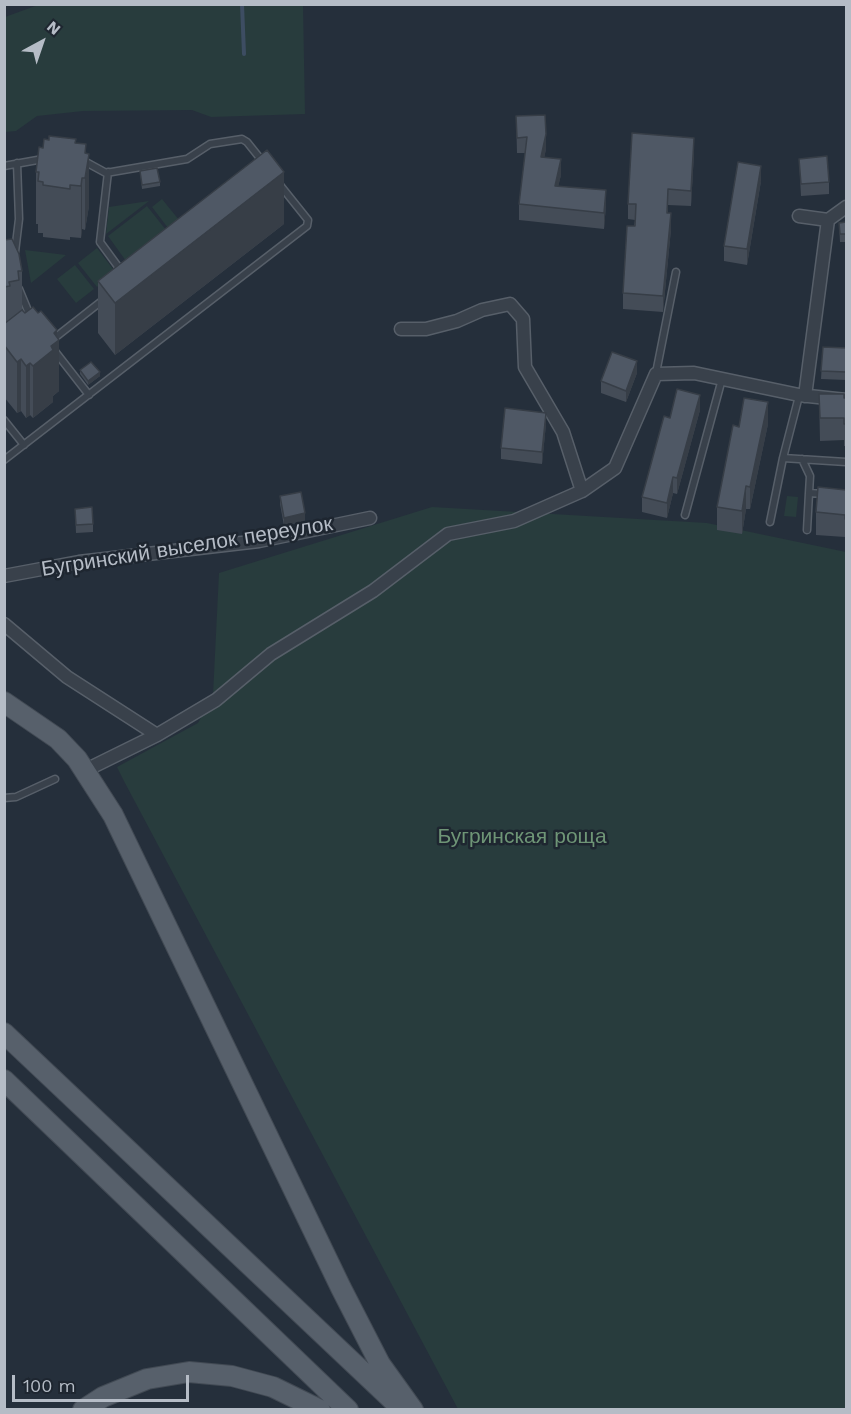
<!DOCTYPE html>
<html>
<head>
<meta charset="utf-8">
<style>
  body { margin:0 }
  #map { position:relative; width:851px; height:1414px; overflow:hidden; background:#252f3b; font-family:"Work Sans",sans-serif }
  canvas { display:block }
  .frame { position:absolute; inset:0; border:6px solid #b5bcc6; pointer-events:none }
  .north { position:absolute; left:12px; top:12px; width:60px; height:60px; -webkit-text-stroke:4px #1e2630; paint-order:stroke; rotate:40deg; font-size:16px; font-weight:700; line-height:24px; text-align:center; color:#b5bcc6 }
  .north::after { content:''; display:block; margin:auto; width:21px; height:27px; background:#b5bcc6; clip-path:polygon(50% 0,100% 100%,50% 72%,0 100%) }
  .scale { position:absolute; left:12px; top:1375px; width:177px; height:27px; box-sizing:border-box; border:3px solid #b5bcc6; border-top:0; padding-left:8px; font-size:18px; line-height:21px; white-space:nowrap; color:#b5bcc6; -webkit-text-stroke:4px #1e2630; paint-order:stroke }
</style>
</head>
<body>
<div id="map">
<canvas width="851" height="1414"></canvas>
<div class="frame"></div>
<div class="north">N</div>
<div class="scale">100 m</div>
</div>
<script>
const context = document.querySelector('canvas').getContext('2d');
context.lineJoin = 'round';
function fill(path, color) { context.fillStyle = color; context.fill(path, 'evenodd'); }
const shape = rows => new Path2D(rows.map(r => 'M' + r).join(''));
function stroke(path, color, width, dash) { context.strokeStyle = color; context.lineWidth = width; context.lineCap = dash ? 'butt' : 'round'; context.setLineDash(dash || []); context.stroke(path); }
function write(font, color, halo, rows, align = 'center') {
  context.font = font + ' "Work Sans",sans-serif'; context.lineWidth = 5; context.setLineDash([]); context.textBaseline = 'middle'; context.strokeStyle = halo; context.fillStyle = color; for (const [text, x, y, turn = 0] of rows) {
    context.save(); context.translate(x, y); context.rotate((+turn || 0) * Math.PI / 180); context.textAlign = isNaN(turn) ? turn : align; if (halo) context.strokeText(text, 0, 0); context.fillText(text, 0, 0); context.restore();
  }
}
const green = shape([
  [38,5,303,5,305,114,211,117,192,110,83,111,37,116,16,131,5,132,5,17],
  [162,199,179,220,168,228,152,207],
  [149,201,106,234,109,207],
  [147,206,166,230,126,261,108,236],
  [97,248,116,273,97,287,78,263],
  [25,250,66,255,31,283],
  [75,265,94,289,76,303,57,279],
  [787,496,798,497,796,517,784,516],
  [432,507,707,523,846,552,846,1409,458,1409,125,783,117,767,198,723,213,695,219,573]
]);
const stream = shape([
  [242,4,244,54]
]);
const service = shape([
  [84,161,106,173,187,159,210,144,242,139,247,142,263,162],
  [4,166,43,159],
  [108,172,100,242,122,272],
  [15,252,19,219,17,163],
  [19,289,31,318],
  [52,340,103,300],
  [54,350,89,395],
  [656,373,676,272],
  [799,396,783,458,846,462],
  [4,420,24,445],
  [802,459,810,476,809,493,825,494],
  [4,460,307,226,308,220,280,185],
  [685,515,722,379],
  [770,522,783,458],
  [807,530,809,493],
  [4,798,16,797,55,779]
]);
const minor = shape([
  [799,216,828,220,846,207],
  [401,329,426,329,457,321,482,310,510,304,523,319,525,367,563,432,582,491],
  [805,396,828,220],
  [4,576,79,562,259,541,370,518],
  [4,624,67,677,157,735],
  [86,770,157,735,216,700,271,654,373,591,448,534,514,521,582,491,615,468,656,374,694,373,799,395,846,400]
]);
const primary = shape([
  [4,702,58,739,77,759,113,815,341,1288,380,1364,413,1410],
  [4,1033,403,1410],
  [4,1080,348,1410],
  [83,1410,103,1397,147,1379,189,1372,232,1376,273,1387,320,1410]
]);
const wall = shape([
  [516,116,546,149,544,158,561,175,558,186,606,205,604,229,519,220,519,204,525,153,517,153],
  [76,143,86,153,89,206,85,230,82,229,81,238,70,237,70,240,43,237,43,233,38,233,38,224,36,224,36,172,43,148],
  [694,153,691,206,668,205,668,213,671,229,663,312,623,309,623,293,635,220,628,219,628,204],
  [799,159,829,182,829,194,801,196],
  [140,171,160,182,160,186,142,189],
  [761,181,747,265,724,261,724,246],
  [846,222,846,242,840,242,839,223],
  [284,224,115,355,98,333,98,281],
  [4,240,22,271,22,311,57,337,59,391,53,396,53,402,33,418,30,415,26,418,21,411,17,413,4,397],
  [823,347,846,348,846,380,821,379],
  [80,370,100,376,88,385,80,374],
  [637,373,626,402,601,393,601,381],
  [819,394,846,398,846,446,844,446,844,440,820,441],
  [700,410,677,494,673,493,667,518,642,512,642,497,670,418],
  [546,424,542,464,501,459,501,448],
  [768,424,750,509,746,509,742,534,717,530,717,507,739,427],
  [846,490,846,541,845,541,845,537,816,535,816,512],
  [280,496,305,521,284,526,280,504],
  [75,509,93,524,93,532,76,533]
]);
const shadedWall = shape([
  [546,134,546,149,541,173,541,157],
  [694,138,694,153,691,206,691,191],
  [86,144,86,174,89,154,89,206,85,230,85,153],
  [561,159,561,175,555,201,555,186],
  [761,166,761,181,747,265,747,249],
  [284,172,284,224,115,355,115,303],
  [82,178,82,229,81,238,81,186],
  [606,190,606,205,604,229,604,213],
  [671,213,671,229,663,312,663,296],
  [57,330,57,341,59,340,59,391,53,396,53,402,33,418,33,366,51,346,54,333],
  [21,359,21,411,17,413,17,362],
  [637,361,637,373,626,402,626,391],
  [30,363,30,415,26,418,26,366],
  [100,372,100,376,88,385,88,381],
  [700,395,700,410,677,494,677,478],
  [768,402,768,424,750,509,750,487],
  [546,413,546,424,542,464,542,452],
  [673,477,673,493,667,518,667,503],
  [746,486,746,509,742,534,742,511],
  [305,513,305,521,284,526,284,518]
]);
const building = shape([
  [545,115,546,134,541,157,561,159,555,186,606,190,604,213,519,204,527,137,517,138,516,116,545,115],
  [632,133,694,138,691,191,668,189,667,213,671,213,663,296,623,293,627,226,635,226,636,204,628,204,632,133],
  [49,136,76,139,75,143,86,144,85,153,89,154,85,178,82,178,81,186,70,185,70,189,43,185,43,182,38,181,39,172,36,172,39,147,43,148,44,139,49,140,49,136],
  [267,150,284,172,115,303,98,281,267,150],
  [827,156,829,182,801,184,799,159,827,156],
  [738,162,761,166,747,249,724,246,738,162],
  [157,168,160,182,142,185,140,171,157,168],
  [846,222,846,234,840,234,839,223,846,222],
  [12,239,19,254,22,271,18,271,19,280,9,282,10,286,4,287,4,240,12,239],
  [33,307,38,313,41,311,57,330,54,333,59,340,51,346,53,350,33,366,30,363,26,366,21,359,17,362,4,345,4,324,22,310,25,313,33,307],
  [823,347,846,348,846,372,821,371,823,347],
  [612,352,637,361,626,391,601,381,612,352],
  [91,362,100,372,88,381,80,370,91,362],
  [677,389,700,395,677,478,673,477,667,503,642,497,664,416,670,418,677,389],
  [819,394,844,394,844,398,846,398,846,424,844,424,844,418,820,418,819,394],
  [744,398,768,402,750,487,746,486,742,511,717,507,733,425,739,427,744,398],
  [505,408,546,413,542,452,501,448,505,408],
  [818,487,846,490,846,519,845,519,845,515,816,512,818,487],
  [301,492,305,513,284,518,280,496,301,492],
  [92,507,93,524,76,525,75,509,92,507]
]);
const streetNames = [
  ["Бугринский выселок переулок",187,547,-9]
];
const parkNames = [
  ["Бугринская роща",522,837]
];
fill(green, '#283c3d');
stroke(stream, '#3d4d62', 4);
stroke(service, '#575f69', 9);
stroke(minor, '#575f69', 15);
stroke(primary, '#424a54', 22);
stroke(service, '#39414b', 6);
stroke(minor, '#39414b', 12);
stroke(primary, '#57606b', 20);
fill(wall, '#444c57');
fill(shadedWall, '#373e47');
fill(building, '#4f5865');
stroke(building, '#373e47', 1.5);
write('21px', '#b5bcc6', '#1e2630', streetNames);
write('21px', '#6e9576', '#1e2630', parkNames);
</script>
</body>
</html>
